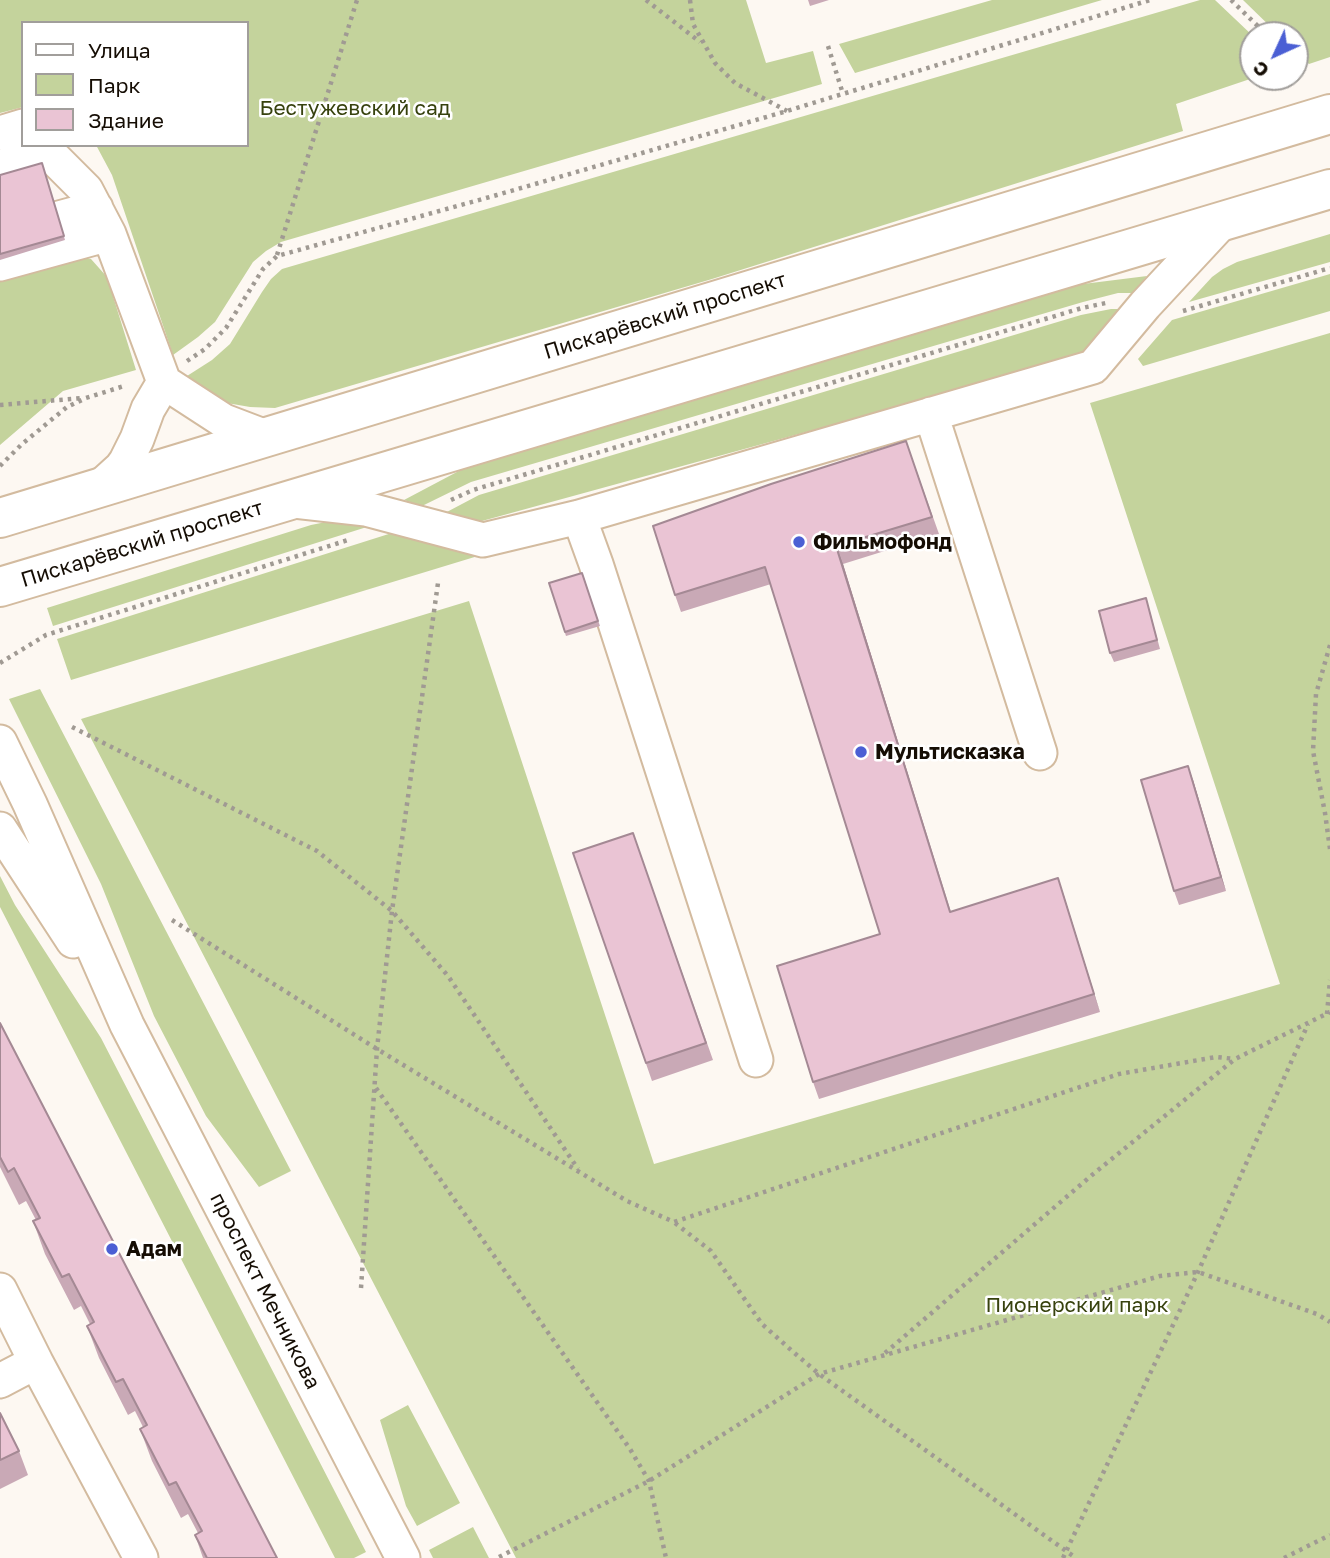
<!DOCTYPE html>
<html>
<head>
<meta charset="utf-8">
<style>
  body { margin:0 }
  #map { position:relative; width:1330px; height:1558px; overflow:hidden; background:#fdf8f2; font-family:"Golos Text",sans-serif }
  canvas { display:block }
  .legend { position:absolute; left:21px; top:21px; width:228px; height:126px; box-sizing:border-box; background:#fff; border:2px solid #a19e9b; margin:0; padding:9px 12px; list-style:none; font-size:21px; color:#150d04 }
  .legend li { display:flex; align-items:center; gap:14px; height:35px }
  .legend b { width:35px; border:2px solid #a19e9b }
  .north { position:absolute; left:1239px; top:21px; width:70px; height:70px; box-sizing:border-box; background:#fff; border:2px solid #a19e9b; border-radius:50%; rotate:225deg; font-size:19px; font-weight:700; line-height:28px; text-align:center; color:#150d04 }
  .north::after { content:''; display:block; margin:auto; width:24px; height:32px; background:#4b5fd4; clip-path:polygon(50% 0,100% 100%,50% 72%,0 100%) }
</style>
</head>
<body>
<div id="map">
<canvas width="1330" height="1558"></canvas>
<ul class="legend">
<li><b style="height:9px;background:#fff"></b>Улица</li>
<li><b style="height:19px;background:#c4d39c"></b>Парк</li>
<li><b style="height:19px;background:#eac4d4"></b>Здание</li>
</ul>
<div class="north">С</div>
</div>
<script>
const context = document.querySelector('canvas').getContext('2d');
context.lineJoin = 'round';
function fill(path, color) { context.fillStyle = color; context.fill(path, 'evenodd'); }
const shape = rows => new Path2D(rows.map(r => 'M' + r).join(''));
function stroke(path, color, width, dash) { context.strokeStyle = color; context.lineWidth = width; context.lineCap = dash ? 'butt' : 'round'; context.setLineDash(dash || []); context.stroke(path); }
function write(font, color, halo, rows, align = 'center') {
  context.font = font + ' "Golos Text",sans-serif'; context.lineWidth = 5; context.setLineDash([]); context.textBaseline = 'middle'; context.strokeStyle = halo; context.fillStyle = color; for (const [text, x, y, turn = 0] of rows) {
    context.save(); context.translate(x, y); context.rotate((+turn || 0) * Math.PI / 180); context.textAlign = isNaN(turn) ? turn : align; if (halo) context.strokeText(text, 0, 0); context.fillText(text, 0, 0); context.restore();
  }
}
const green = shape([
  [0,0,746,0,766,63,813,51,822,84,281,242,266,251,253,262,215,322,198,337,173,355,112,175,96,145,247,145,247,23,23,23,23,107,0,113],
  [992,0,1102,0,855,73,839,44],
  [1200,0,1215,0,1253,36,1253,77,1256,77,1176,104,1183,131,712,279,275,408,250,407,221,402,201,390,187,376,212,360,230,344,262,292,271,279,282,269],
  [1243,0,1330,0,1330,57,1309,64,1295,50,1295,35,1279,35],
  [1330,234,1330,262,1189,302,1212,277,1223,269,1237,262],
  [70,254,91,259,107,277,136,370,63,391,0,445,0,267],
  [1330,274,1330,311,1143,366,1138,359,1172,320],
  [1147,276,1133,293,1118,293,1083,302,471,482,422,506,404,500,472,464,1075,285],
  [1111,309,1120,309,1083,356,482,521,443,514,479,495,1081,315],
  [1330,333,1330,1558,516,1558,81,719,469,601,654,1164,1280,984,1090,403],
  [331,521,370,526,53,626,47,608,311,525],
  [395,532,491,552,71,680,57,639],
  [40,689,291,1171,259,1187,206,1116,154,1016,101,884,9,699],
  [0,876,15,905,101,1038,366,1552,354,1558,335,1558,0,907],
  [408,1405,460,1503,417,1526,406,1506,380,1420],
  [473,1527,489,1558,433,1558,429,1550]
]);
const path = shape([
  [646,0,700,42],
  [690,0,693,24,715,63,735,83,787,111],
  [1231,0,1267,35],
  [828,46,843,94],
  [1295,63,1304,72],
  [277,255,357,0],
  [1183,311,1330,268],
  [187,361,205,349,226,328,263,269,277,256,497,195,787,111,1150,0],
  [0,405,82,398],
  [0,466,22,444,67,407,86,398,124,386],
  [451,500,473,490,1082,308,1106,303],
  [1330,645,1316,694,1313,751,1325,813,1330,849],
  [0,663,46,635,348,540],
  [72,727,317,851,392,911,448,976,578,1169],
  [172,920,377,1049,627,1201,674,1222,1119,1074,1216,1057,1235,1059],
  [1327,1014,1330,980],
  [376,1088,630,1449,649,1481,666,1558],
  [675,1223,711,1251,762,1324,791,1350,819,1374,1076,1558],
  [361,1288,377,1049,392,911,438,583],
  [885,1353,1092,1175,1235,1059,1330,1012],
  [499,1557,649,1481,819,1374,1160,1276,1198,1272,1317,1314,1330,1322],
  [1063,1558,1198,1272,1308,1024],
  [1284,1558,1330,1535]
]);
const minor = shape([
  [0,133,23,126],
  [0,167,41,155,55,159,86,190,109,234,164,382,224,421,266,437],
  [59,218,96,208],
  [0,264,109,234],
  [931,414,1040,753],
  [99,488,121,468,126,461,137,439,148,409,164,382],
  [294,501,366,509,483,540,579,517,1093,367,1145,305,1223,221],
  [579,517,596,564,756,1060],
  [0,742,30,804,127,1025,403,1558],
  [0,829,73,941],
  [0,1290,36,1362],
  [0,1381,36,1362,141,1558]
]);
const major = shape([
  [0,518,1330,114],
  [0,587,1330,189]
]);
const wall = shape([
  [808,0,829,0,810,6],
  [42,163,65,240,0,260,0,175],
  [906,441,939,534,843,564,951,912,1064,896,1100,1012,819,1099,813,1082,880,934,771,584,681,612,675,595],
  [582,573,600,626,566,636,549,583],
  [1149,608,1160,649,1114,662,1110,653],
  [1193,780,1226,891,1179,905,1174,891],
  [633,833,713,1060,652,1081,573,853],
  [0,1023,277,1558,203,1558,195,1535,198,1533,188,1514,181,1518,152,1461,140,1429,143,1427,135,1411,128,1415,99,1358,87,1326,90,1324,81,1306,74,1310,45,1254,33,1221,36,1220,26,1201,19,1205,0,1167],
  [0,1413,19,1451,28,1475,0,1489]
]);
const shadedWall = shape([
  [836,546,843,564,956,930,950,912],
  [1188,766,1193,780,1226,891,1221,877],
  [1058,878,1064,896,1100,1012,1094,994]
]);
const building = shape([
  [42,163,64,236,0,254,0,175,42,163],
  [906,441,932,517,836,546,950,912,1058,878,1094,994,813,1082,777,966,880,934,765,567,675,595,653,526,771,484,906,441],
  [582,573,598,621,565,632,549,583,582,573],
  [1146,598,1157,640,1110,653,1099,611,1146,598],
  [1188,766,1221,877,1174,891,1141,780,1188,766],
  [633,833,706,1043,646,1063,573,853,633,833],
  [0,1023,277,1558,207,1558,195,1535,202,1531,176,1482,169,1485,140,1429,147,1425,123,1379,116,1382,87,1326,94,1322,69,1274,62,1277,33,1221,40,1218,14,1168,8,1172,0,1157,0,1023],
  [0,1413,19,1451,0,1460,0,1413]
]);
const markers = [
  [799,542,7,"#4b5fd4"],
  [861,752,7,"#4b5fd4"],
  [112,1249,7,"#4b5fd4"]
];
const parkNames = [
  ["Бестужевский сад",355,108],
  ["Пионерский парк",1077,1305]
];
const streetNames = [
  ["Пискарёвский проспект",665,316,-17],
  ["Пискарёвский проспект",142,544,-17],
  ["проспект Мечникова",265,1291,63]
];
const poiNames = [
  ["Фильмофонд",813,542],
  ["Мультисказка",875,752],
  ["Адам",126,1249]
];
fill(green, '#c4d39c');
stroke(minor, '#d3bb9f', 37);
stroke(major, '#d3bb9f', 42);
stroke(path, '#a09a93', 4.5, [3.5, 5]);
stroke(minor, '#fff', 33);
stroke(major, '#fff', 38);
fill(wall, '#c9a9b6');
fill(shadedWall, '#a48994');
fill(building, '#eac4d4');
stroke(building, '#a48994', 2);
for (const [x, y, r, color] of markers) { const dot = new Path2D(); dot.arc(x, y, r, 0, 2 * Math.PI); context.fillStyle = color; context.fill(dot); stroke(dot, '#fff', 2.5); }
write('21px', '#37420e', '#fff', parkNames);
write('21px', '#150d04', '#fff', streetNames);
write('bold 21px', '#150d04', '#fff', poiNames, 'left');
</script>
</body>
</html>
